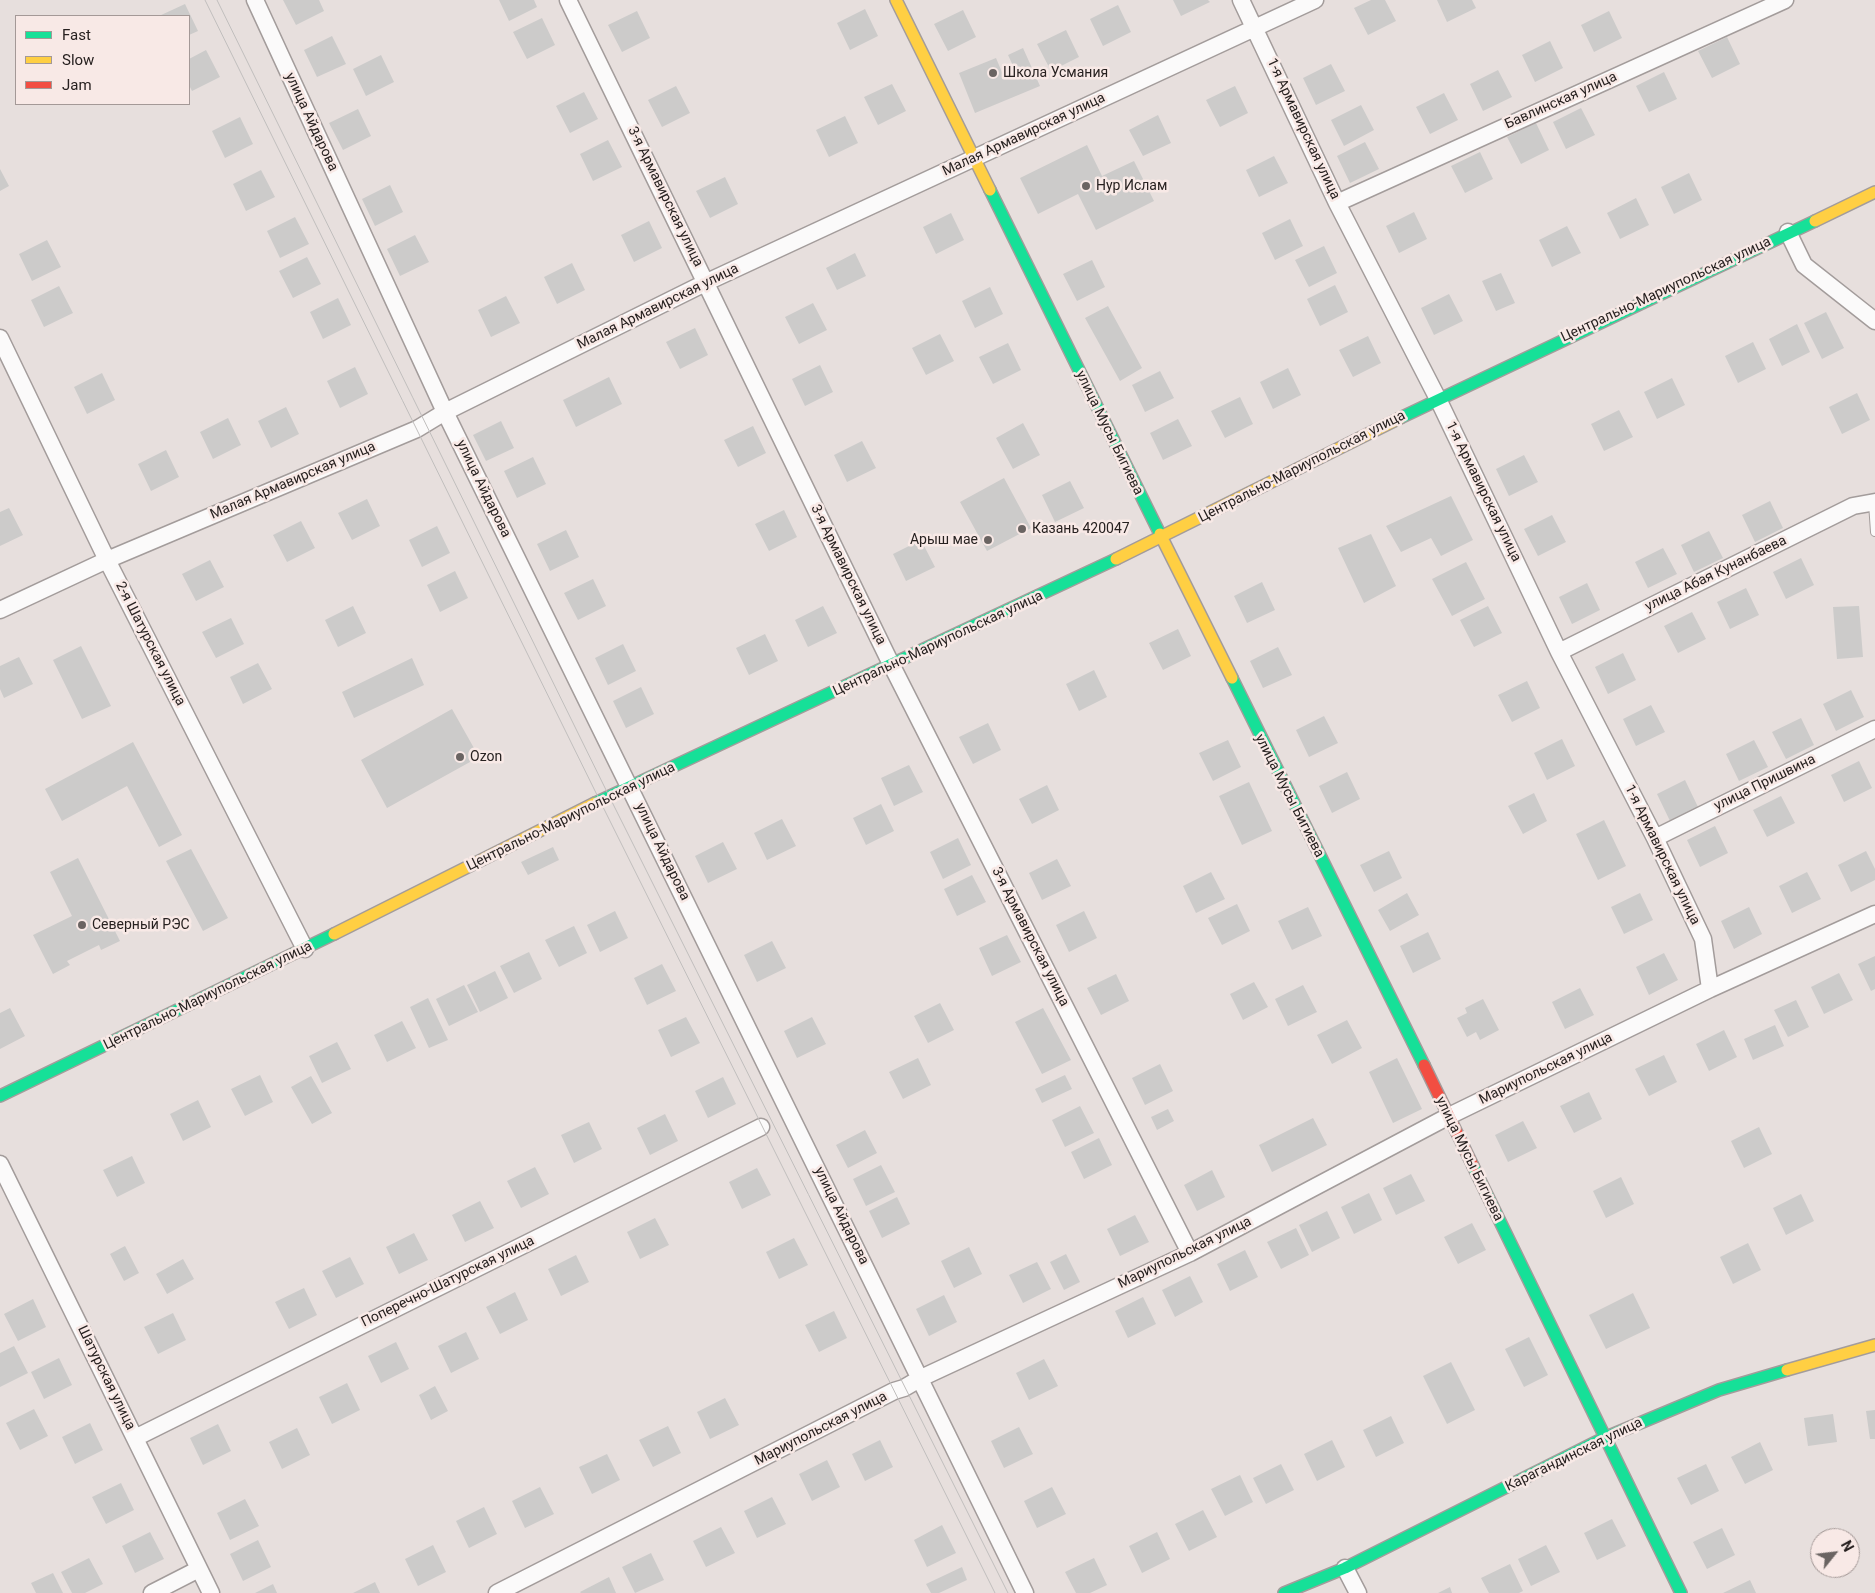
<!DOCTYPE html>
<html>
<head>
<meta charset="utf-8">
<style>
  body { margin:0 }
  #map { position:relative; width:1875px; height:1593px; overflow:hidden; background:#e7dfdd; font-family:Roboto,sans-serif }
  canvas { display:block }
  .legend { position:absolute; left:15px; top:15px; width:175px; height:90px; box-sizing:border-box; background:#f8e9e6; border:1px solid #a49997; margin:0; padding:6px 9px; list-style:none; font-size:15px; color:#272120 }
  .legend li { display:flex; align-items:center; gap:10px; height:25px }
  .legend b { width:25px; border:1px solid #a49997 }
  .north { position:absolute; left:1810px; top:1528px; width:50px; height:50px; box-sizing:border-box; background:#f8e9e6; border:1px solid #a49997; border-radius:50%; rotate:61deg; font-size:14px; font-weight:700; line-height:20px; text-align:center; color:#272120 }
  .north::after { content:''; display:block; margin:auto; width:18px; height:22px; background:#6a6462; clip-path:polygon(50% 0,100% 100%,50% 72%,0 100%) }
</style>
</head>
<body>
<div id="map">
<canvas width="1875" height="1593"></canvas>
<ul class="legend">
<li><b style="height:6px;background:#16e098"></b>Fast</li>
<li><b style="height:6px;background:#ffcf43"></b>Slow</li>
<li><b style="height:6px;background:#f24e42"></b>Jam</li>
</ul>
<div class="north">N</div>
</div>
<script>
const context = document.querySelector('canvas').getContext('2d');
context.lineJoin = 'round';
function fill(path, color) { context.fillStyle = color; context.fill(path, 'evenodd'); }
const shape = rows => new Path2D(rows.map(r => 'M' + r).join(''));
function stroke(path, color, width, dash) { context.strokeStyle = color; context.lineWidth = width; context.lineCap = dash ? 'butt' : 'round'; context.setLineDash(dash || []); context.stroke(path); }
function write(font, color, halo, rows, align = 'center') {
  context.font = font + ' Roboto,sans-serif'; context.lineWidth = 5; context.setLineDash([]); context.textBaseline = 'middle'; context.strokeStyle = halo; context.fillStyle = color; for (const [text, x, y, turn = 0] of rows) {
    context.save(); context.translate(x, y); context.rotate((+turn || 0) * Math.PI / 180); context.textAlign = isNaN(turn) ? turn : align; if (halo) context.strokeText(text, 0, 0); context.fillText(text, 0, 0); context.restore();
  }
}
const building = shape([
  [283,0,319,0,324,11,296,25],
  [499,0,534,0,537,7,509,21],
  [1173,0,1208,0,1210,2,1181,16],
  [1371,0,1385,0,1396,21,1368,35,1354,8],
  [1437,0,1472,0,1476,8,1447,22],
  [185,4,198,31,189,35,189,16,159,16],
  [1118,5,1131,32,1103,46,1090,19],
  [865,9,878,36,850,50,837,23],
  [963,10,976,37,948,51,934,24],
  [637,11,650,38,622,52,608,25],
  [1609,11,1622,38,1594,52,1581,25],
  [542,18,555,45,527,59,513,32],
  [1066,30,1079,57,1051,71,1037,44],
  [332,36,346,64,317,77,304,50],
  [1727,37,1740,64,1712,78,1698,51],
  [1550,41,1563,68,1535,82,1522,55],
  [1023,48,1040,86,975,113,959,73,996,58,1004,77,1016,72,1008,55],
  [206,50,220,77,192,91,189,85,189,59],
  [381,55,394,82,366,96,353,69],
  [1331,64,1345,91,1316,105,1303,78],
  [1498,70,1512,97,1483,111,1470,84],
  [1664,72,1677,99,1649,112,1636,86],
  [892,84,906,111,878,125,864,97],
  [676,86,690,113,662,127,648,100],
  [1235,86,1248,113,1220,127,1206,100],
  [584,92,598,119,570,133,556,106],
  [1444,93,1458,120,1430,134,1416,107],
  [1361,105,1374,130,1344,146,1331,120],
  [1581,108,1595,135,1566,149,1553,122],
  [358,109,371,136,343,150,329,123],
  [1158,115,1171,143,1143,156,1129,130],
  [845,116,858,143,829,157,816,130],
  [240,117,253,144,225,158,212,131],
  [1536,123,1549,150,1521,164,1507,137],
  [608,140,622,167,593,181,580,154],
  [1365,142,1379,169,1350,183,1337,156],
  [1087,145,1102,176,1134,161,1154,201,1096,230,1078,194,1038,214,1020,178],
  [1480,152,1493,179,1465,193,1451,166],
  [1274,156,1288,183,1259,197,1246,170],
  [0,169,9,186,0,191],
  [261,170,275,197,246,211,233,184],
  [1689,173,1702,200,1674,214,1661,187],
  [725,177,738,204,710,218,696,191],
  [390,185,403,212,375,226,362,199],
  [1636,198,1649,225,1620,239,1607,213],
  [1414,212,1427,239,1399,253,1386,226],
  [951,213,964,240,936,254,923,227],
  [295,217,309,244,280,258,267,231],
  [1290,219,1303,246,1275,260,1262,233],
  [649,221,662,248,634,262,621,235],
  [1567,226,1581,253,1552,267,1539,240],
  [415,235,429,262,400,276,387,249],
  [47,240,61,267,32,281,19,254],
  [1324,246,1337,273,1309,287,1295,260],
  [855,253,866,276,837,290,826,268],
  [307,257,321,284,293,298,279,271],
  [1092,260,1105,287,1077,301,1063,274],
  [572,263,585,290,557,304,544,277],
  [1501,273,1515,303,1496,311,1482,281],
  [1335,285,1348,312,1320,326,1307,299],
  [59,286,73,313,44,327,31,300],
  [990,287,1003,314,975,328,962,301],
  [1449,294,1463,321,1434,335,1421,308],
  [506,296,520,323,491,337,478,310],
  [338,298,351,325,323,339,310,312],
  [813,303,827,330,799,344,785,317],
  [1108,306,1142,368,1120,381,1085,318],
  [1826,312,1844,348,1822,359,1804,323],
  [1797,324,1810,352,1782,366,1769,339],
  [695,328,708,355,680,369,666,342],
  [940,334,954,361,926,375,912,348],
  [1368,336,1381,363,1353,377,1339,350],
  [1753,342,1766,369,1738,383,1725,356],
  [1008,343,1021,370,993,384,979,357],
  [820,365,833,392,805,406,792,379],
  [355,367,368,394,340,408,327,381],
  [1288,368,1301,395,1273,409,1260,382],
  [1160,371,1174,398,1145,412,1132,385],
  [102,373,115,400,87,414,74,387],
  [609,377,622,404,576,427,563,400],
  [1672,378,1685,405,1657,419,1644,392],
  [1857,393,1870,420,1842,434,1829,407],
  [1240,397,1253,424,1225,438,1211,411],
  [286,407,299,434,271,448,258,421],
  [1619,410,1633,437,1604,451,1591,424],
  [228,418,241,445,213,459,200,432],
  [1178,419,1192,446,1163,460,1150,433],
  [501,421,514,448,486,461,473,435],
  [1023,423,1040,455,1013,469,996,438],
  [753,426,766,453,738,467,724,440],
  [862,441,876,468,847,482,834,455],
  [166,450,179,477,151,491,138,464],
  [1524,455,1538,482,1509,496,1496,469],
  [533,457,546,484,517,498,504,471],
  [1004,478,1031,528,987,551,960,502],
  [1070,481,1084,508,1055,522,1042,495],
  [1451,496,1473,540,1441,556,1431,538,1401,552,1386,526],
  [367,499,380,526,352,540,338,513],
  [1770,501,1783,528,1755,542,1742,515],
  [9,508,23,535,0,546,0,512],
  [784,510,797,537,769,551,755,524],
  [1552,515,1566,542,1538,556,1524,529],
  [301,521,315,548,287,562,273,535],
  [437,526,450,553,422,567,409,540],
  [566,530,579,557,550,571,537,544],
  [1709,531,1723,558,1694,572,1681,545],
  [1371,534,1396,586,1364,603,1338,548],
  [921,540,935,567,906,581,893,554],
  [1663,548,1677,574,1648,588,1635,562],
  [1801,558,1814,585,1786,599,1773,572],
  [210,560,224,587,196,601,182,574],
  [1466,562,1485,599,1452,616,1432,579],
  [455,571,468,598,440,612,427,585],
  [593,579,606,606,578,620,564,593],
  [1262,582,1275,610,1247,623,1234,596],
  [1587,583,1600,610,1572,624,1559,597],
  [1746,588,1759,615,1730,629,1717,602],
  [353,606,366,633,338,647,325,620],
  [823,606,837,633,808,647,795,620],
  [1488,606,1502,633,1474,647,1460,620],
  [1859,606,1863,657,1837,659,1833,607],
  [1692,612,1706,639,1678,653,1664,626],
  [231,618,244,644,216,658,202,632],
  [1178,629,1191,656,1163,670,1149,643],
  [765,634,778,661,749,675,736,648],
  [623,644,636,671,608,685,595,658],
  [81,646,111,706,82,719,53,660],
  [1278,647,1292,675,1263,688,1250,661],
  [1623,653,1636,680,1608,694,1595,667],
  [19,657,33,684,4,698,0,689,0,666],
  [412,658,424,685,354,718,342,692],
  [258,663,272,689,243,704,230,677],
  [1094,670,1107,697,1079,711,1066,684],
  [1527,681,1540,708,1512,722,1498,695],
  [641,687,654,714,626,728,613,701],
  [1851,690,1864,717,1836,731,1823,704],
  [1651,705,1665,732,1636,746,1623,719],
  [452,709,479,757,387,808,361,760],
  [1324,716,1338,743,1309,757,1296,730],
  [1801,718,1814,745,1786,759,1772,732],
  [988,723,1001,750,973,764,959,737],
  [1562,739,1575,766,1547,780,1534,753],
  [1228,740,1241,767,1213,781,1199,753],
  [1754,740,1768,767,1739,781,1726,754],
  [133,742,182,835,159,847,127,786,62,821,45,789],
  [1859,761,1872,788,1844,802,1831,775],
  [909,765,923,792,894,806,881,778],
  [1347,772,1360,799,1332,813,1319,786],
  [1685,780,1698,807,1670,821,1657,794],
  [1249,782,1272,831,1242,845,1219,796],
  [1047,785,1059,810,1032,824,1019,799],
  [1534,793,1547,821,1523,834,1508,806],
  [1781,796,1795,823,1767,837,1753,810],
  [881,804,894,831,866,845,853,818],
  [782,819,796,846,767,860,754,833],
  [1604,820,1626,866,1598,880,1576,834],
  [1715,826,1728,853,1700,867,1687,840],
  [958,838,971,865,943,879,930,852],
  [723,842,737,869,708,883,695,856],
  [553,847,559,860,528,875,521,862],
  [191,849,228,918,203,931,166,861],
  [1389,851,1402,878,1374,892,1360,865],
  [1866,851,1875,869,1875,880,1851,892,1838,865],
  [78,858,120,941,101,950,99,945,67,961,70,965,53,974,33,935,72,916,50,872],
  [1057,859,1071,886,1042,900,1029,873],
  [1211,872,1225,899,1196,913,1183,886],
  [1807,872,1821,899,1792,913,1779,886],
  [972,875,986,902,957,916,944,889],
  [1407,893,1419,915,1390,931,1378,910],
  [1640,893,1653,920,1624,934,1611,907],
  [1237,904,1250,931,1222,945,1208,918],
  [1308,907,1322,936,1292,950,1278,921],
  [1749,907,1762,934,1734,949,1721,921],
  [615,911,628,938,600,952,587,925],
  [1084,911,1097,938,1069,952,1056,925],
  [574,926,587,953,559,967,545,940],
  [1428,932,1441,959,1413,973,1400,946],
  [1007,935,1021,962,992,976,979,948],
  [772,941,786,968,757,982,744,955],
  [529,952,542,979,514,993,500,966],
  [1664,953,1678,980,1649,995,1636,967],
  [1875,956,1875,989,1871,991,1858,964],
  [662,964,676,991,647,1005,634,978],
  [495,971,508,998,480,1012,467,985],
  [1839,973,1853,1000,1824,1014,1811,987],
  [1116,974,1129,1001,1101,1015,1087,988],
  [1254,982,1268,1007,1243,1020,1230,994],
  [464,985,478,1012,449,1026,436,999],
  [1303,985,1317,1012,1288,1026,1275,999],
  [1580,988,1594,1015,1565,1029,1552,1002],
  [428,998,448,1040,429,1048,410,1007],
  [1483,999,1499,1030,1480,1040,1476,1032,1467,1037,1457,1018,1467,1013,1465,1008],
  [1796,1000,1809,1027,1788,1037,1774,1010],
  [940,1003,954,1030,928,1043,914,1016],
  [10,1008,25,1036,0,1049,0,1013],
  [1043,1008,1071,1060,1042,1074,1015,1022],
  [686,1017,700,1043,671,1057,658,1030],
  [812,1017,826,1044,797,1058,784,1031],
  [1347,1020,1362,1048,1332,1064,1317,1035],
  [402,1021,416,1048,387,1062,374,1035],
  [1775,1025,1784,1046,1753,1060,1744,1039],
  [1724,1030,1737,1057,1709,1071,1696,1044],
  [337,1042,351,1069,322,1083,309,1056],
  [1664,1055,1677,1082,1649,1096,1635,1069],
  [918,1058,931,1085,903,1099,889,1072],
  [1397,1058,1422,1109,1393,1123,1369,1072],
  [1160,1064,1173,1091,1145,1105,1132,1078],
  [260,1075,273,1102,245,1116,231,1089],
  [1065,1075,1072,1089,1042,1103,1035,1089],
  [311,1076,332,1113,312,1124,291,1087],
  [723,1077,736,1104,708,1118,695,1091],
  [1589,1092,1602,1119,1574,1133,1560,1106],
  [198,1100,211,1127,183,1141,170,1114],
  [1080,1106,1094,1133,1065,1147,1052,1120],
  [1168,1109,1174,1121,1157,1130,1151,1117],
  [665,1114,678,1141,650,1155,637,1128],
  [1313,1118,1327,1145,1272,1172,1259,1145],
  [1523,1121,1537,1148,1508,1162,1495,1135],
  [589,1122,602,1149,574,1163,561,1135],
  [1759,1127,1772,1154,1744,1168,1731,1141],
  [865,1130,877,1153,848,1168,836,1145],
  [1099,1138,1112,1165,1084,1179,1071,1152],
  [132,1156,145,1183,117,1197,103,1170],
  [881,1165,895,1192,866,1206,853,1179],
  [535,1167,549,1194,521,1208,507,1181],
  [757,1168,771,1195,742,1209,729,1182],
  [1212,1170,1225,1197,1197,1211,1184,1185],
  [1411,1174,1425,1201,1396,1215,1383,1188],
  [1621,1177,1634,1204,1606,1218,1593,1191],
  [1369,1193,1382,1220,1354,1234,1341,1207],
  [1801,1194,1814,1221,1786,1235,1773,1208],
  [897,1197,910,1224,882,1238,869,1211],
  [480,1201,494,1228,465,1242,452,1215],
  [1327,1211,1340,1238,1312,1252,1299,1225],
  [1135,1215,1149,1242,1120,1256,1107,1229],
  [655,1218,669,1245,640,1259,627,1232],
  [1472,1223,1486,1250,1458,1264,1444,1237],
  [1296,1228,1309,1255,1281,1269,1267,1242],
  [414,1233,428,1260,399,1274,386,1247],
  [794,1238,808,1265,779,1279,766,1252],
  [1748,1243,1761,1270,1733,1284,1720,1257],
  [125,1246,139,1273,124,1281,110,1254],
  [969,1247,982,1274,954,1288,941,1261],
  [1245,1250,1258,1277,1230,1291,1217,1264],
  [1066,1254,1080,1282,1064,1290,1050,1262],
  [576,1255,589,1282,561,1296,548,1269],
  [350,1257,364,1284,336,1298,322,1271],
  [183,1259,194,1279,167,1294,156,1274],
  [1037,1262,1051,1289,1023,1303,1009,1275],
  [1190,1276,1203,1302,1175,1317,1162,1290],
  [304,1288,317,1315,289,1329,275,1302],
  [515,1292,528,1320,500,1334,486,1307],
  [1633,1293,1650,1328,1606,1349,1589,1315],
  [944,1295,957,1322,929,1336,916,1309],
  [1143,1297,1156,1324,1128,1338,1115,1311],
  [33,1299,46,1327,18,1341,4,1314],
  [834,1311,847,1338,819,1352,805,1325],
  [173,1313,186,1340,158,1354,144,1327],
  [466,1332,479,1359,451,1373,438,1346],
  [1529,1337,1548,1375,1524,1387,1505,1349],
  [396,1342,409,1369,381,1383,368,1356],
  [14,1346,28,1373,0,1387,0,1353],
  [59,1358,72,1385,44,1399,31,1372],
  [1044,1359,1058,1386,1029,1400,1016,1373],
  [1451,1362,1475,1410,1447,1424,1423,1376],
  [347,1383,360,1410,332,1424,319,1397],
  [435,1386,448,1411,431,1420,419,1395],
  [725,1398,739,1425,710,1439,697,1412],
  [34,1409,48,1436,20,1450,6,1423],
  [1875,1410,1875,1439,1870,1439,1866,1411],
  [1833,1414,1837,1442,1808,1446,1804,1418],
  [1391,1416,1404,1443,1376,1457,1363,1430],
  [90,1423,103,1450,75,1464,62,1437],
  [218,1424,231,1451,203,1465,190,1438],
  [668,1426,681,1453,653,1467,639,1440],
  [1019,1427,1033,1454,1004,1468,991,1441],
  [297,1428,310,1455,282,1469,269,1442],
  [880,1440,893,1467,865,1481,852,1454],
  [1332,1440,1345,1467,1317,1481,1304,1454],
  [1760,1442,1773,1470,1745,1484,1731,1457],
  [607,1454,620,1480,592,1494,579,1467],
  [827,1460,840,1487,812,1501,799,1474],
  [1281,1464,1294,1490,1266,1504,1253,1478],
  [1706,1464,1719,1491,1691,1505,1677,1478],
  [1240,1475,1253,1502,1225,1516,1211,1489],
  [121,1483,134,1510,106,1524,92,1497],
  [540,1487,554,1514,525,1528,512,1501],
  [1052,1487,1066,1514,1037,1528,1024,1501],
  [772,1497,786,1524,757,1538,744,1511],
  [245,1499,259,1526,230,1540,217,1513],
  [484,1507,497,1534,469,1548,456,1521],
  [1203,1510,1217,1537,1189,1551,1175,1524],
  [1612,1519,1626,1546,1597,1560,1584,1533],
  [942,1525,956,1553,927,1567,914,1540],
  [721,1527,735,1553,706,1567,693,1541],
  [1722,1528,1735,1555,1707,1569,1693,1542],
  [150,1532,164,1559,135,1573,122,1546],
  [1157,1532,1170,1559,1142,1573,1129,1546],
  [258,1540,271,1567,243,1581,230,1554],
  [433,1545,446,1572,418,1586,405,1559],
  [1546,1545,1560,1572,1531,1586,1518,1559],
  [651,1553,664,1580,635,1593,622,1567],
  [89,1558,103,1584,85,1593,72,1593,61,1572],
  [1094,1558,1107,1585,1090,1593,1076,1593,1065,1572],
  [1510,1564,1523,1591,1519,1593,1489,1593,1481,1578],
  [962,1567,967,1580,939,1593,931,1593,926,1584],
  [53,1573,63,1593,36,1593,31,1583],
  [609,1577,616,1593,581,1593,580,1592],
  [1750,1580,1756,1593,1723,1593],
  [375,1582,380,1593,353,1593],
  [273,1584,277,1593,255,1593],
  [1450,1587,1452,1593,1438,1593]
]);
const lane = shape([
  [1873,503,1875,532]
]);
const street = shape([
  [255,0,445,412,1025,1593],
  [568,0,892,666,1190,1253],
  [1241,0,1337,203,1438,399,1559,652,1655,838,1703,939,1710,989],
  [1337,203,1785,0],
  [1788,232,1804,265,1875,321],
  [0,338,107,560,305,949],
  [0,610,107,560,417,429,445,412,707,282,1315,0],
  [1559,652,1853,506,1875,502],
  [1655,838,1875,729],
  [0,1164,211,1593],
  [135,1438,761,1127],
  [1345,1568,1358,1593],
  [152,1593,199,1569],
  [497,1593,894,1391,904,1388,921,1378,1190,1253,1449,1116,1710,989,1875,914]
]);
const fast = shape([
  [990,190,1160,534],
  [1400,418,1815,221],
  [1232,678,1424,1065],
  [595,803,1116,559],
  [0,1096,334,934],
  [1473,1166,1681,1593],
  [1284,1593,1345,1568,1604,1438,1719,1390,1787,1370]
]);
const slow = shape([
  [896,0,990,190],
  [1815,221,1875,192],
  [1160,534,1232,678],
  [1116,559,1400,418],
  [334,934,595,803],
  [1787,1370,1875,1345]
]);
const jam = shape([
  [1424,1065,1473,1166]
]);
const tram = shape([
  [205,0,600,801,995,1593],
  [217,0,609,796,1008,1593]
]);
const markers = [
  [993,73,5,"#6a6462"],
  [1086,186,5,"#6a6462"],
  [1022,529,5,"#6a6462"],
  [988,540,5,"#6a6462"],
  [460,757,5,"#6a6462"],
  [82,925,5,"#6a6462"]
];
const poiNames = [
  ["Школа Усмания",1003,73],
  ["Нур Ислам",1096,186],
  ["Казань 420047",1032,529],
  ["Арыш мае",978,540,"right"],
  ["Ozon",470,757],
  ["Северный РЭС",92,925]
];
const streetNames = [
  ["Бавлинская улица",1561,101,-24],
  ["улица Айдарова",311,122,65],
  ["1-я Армавирская улица",1303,129,65],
  ["Малая Армавирская улица",1024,135,-25],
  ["3-я Армавирская улица",665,197,64],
  ["Центрально-Мариупольская улица",1666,290,-25],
  ["Малая Армавирская улица",658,307,-26],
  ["улица Мусы Бигиева",1109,433,64],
  ["Центрально-Мариупольская улица",1302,467,-27],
  ["Малая Армавирская улица",293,481,-23],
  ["улица Айдарова",483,489,64],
  ["1-я Армавирская улица",1483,492,64],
  ["улица Абая Кунанбаева",1716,574,-26],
  ["3-я Армавирская улица",848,575,64],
  ["2-я Шатурская улица",150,644,63],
  ["Центрально-Мариупольская улица",938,644,-25],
  ["улица Пришвина",1765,783,-26],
  ["улица Мусы Бигиева",1289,796,63],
  ["Центрально-Мариупольская улица",571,817,-26],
  ["улица Айдарова",662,852,64],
  ["1-я Армавирская улица",1662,855,64],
  ["3-я Армавирская улица",1030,937,63],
  ["Центрально-Мариупольская улица",208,996,-26],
  ["Мариупольская улица",1546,1069,-26],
  ["улица Мусы Бигиева",1469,1159,64],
  ["улица Айдарова",841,1216,64],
  ["Мариупольская улица",1185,1253,-26],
  ["Поперечно-Шатурская улица",448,1282,-26],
  ["Шатурская улица",106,1378,64],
  ["Мариупольская улица",821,1429,-27],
  ["Карагандинская улица",1574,1455,-26]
];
fill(building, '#cccbca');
stroke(lane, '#a39c9b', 10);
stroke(street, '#a39c9b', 19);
stroke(fast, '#a39c9b', 14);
stroke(slow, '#a39c9b', 14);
stroke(jam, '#a39c9b', 14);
stroke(lane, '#fbfafa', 8);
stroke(street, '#fbfafa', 16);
stroke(fast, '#16e098', 11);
stroke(slow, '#ffcf43', 11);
stroke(jam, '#f24e42', 11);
stroke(tram, '#c0bebd', 1);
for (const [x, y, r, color] of markers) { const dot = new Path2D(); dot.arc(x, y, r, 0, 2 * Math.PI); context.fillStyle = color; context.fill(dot); stroke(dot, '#f8e9e6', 2); }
write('14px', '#272120', '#f8e9e6', poiNames, 'left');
write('14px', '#272120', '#f8e9e6', streetNames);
</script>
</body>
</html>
